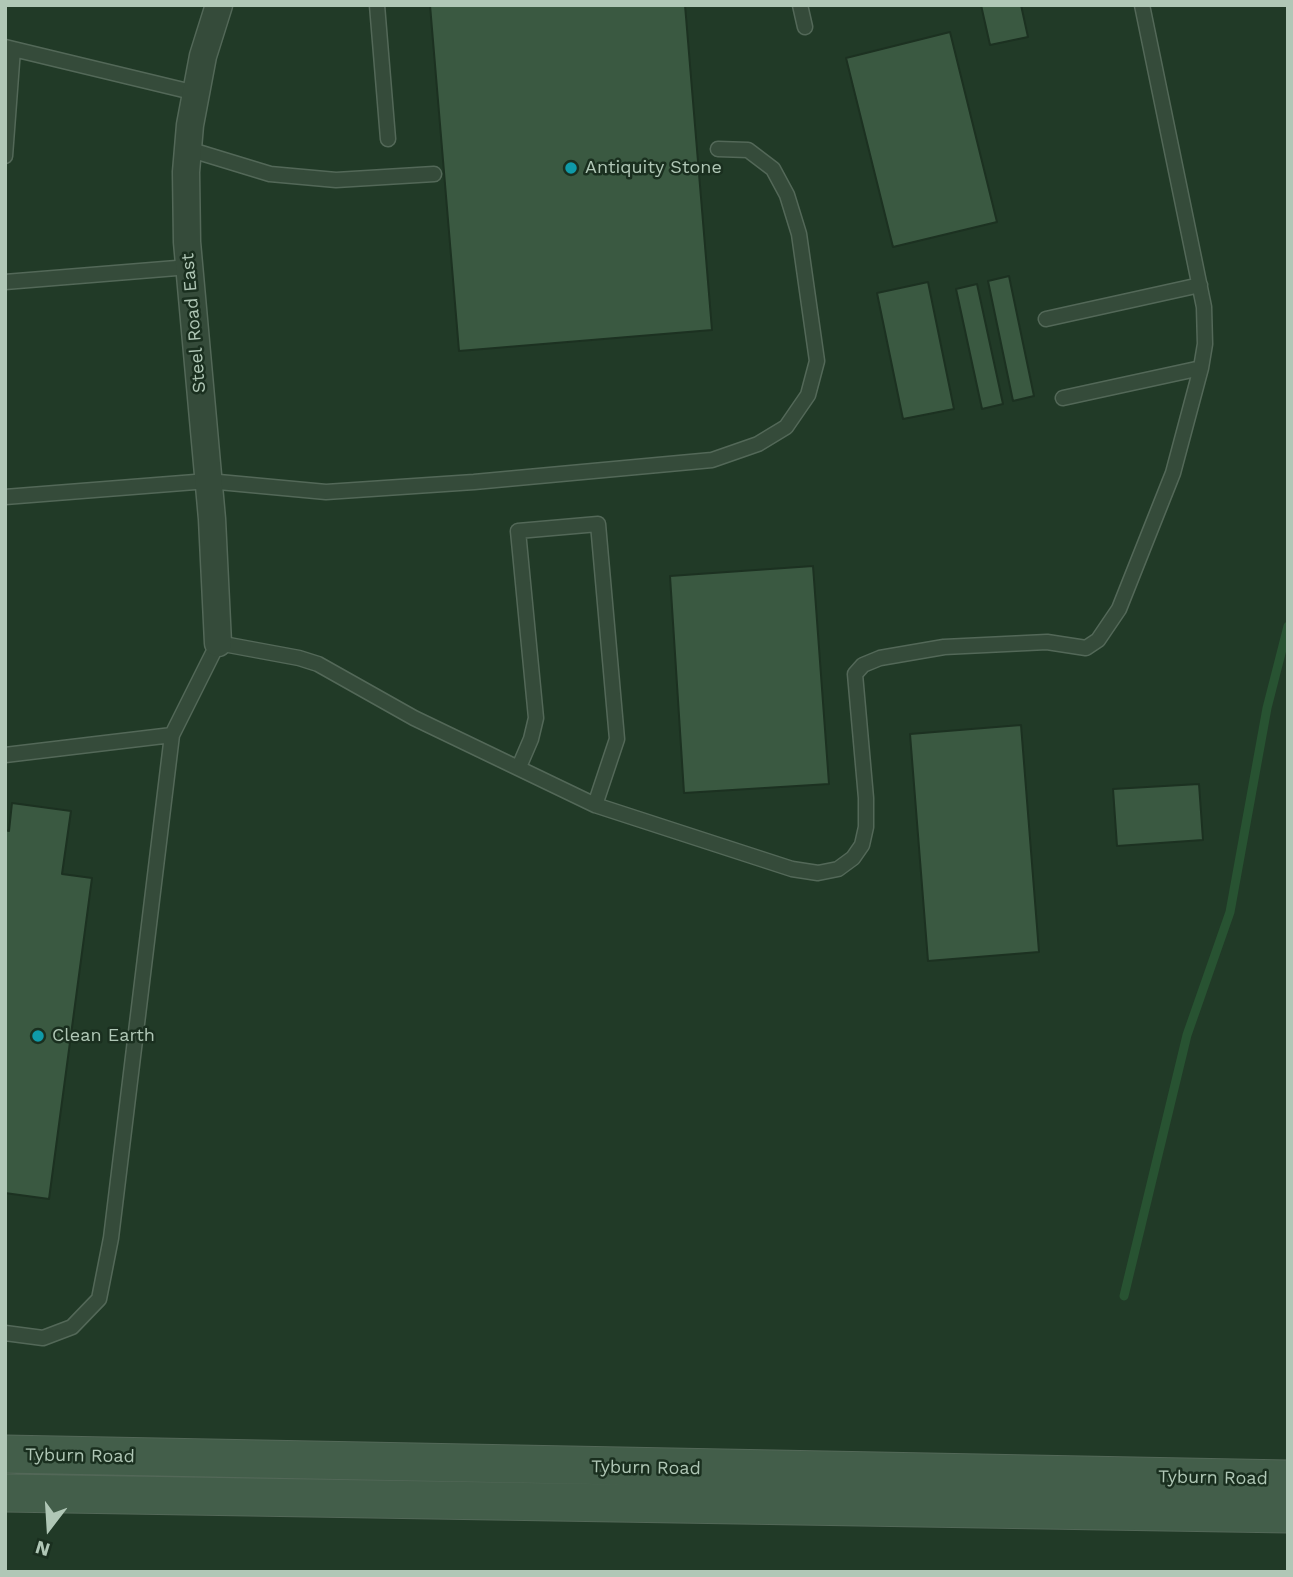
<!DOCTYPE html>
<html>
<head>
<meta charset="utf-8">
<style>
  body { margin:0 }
  #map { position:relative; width:1293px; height:1577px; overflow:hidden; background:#213a27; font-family:"Work Sans",sans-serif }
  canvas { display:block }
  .frame { position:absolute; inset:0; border:7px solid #b0c7b6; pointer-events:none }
  .north { position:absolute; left:14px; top:1493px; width:70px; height:70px; -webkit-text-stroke:5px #1a2f1f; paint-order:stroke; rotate:197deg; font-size:19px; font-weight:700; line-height:28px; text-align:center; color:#b0c7b6 }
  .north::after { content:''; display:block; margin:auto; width:24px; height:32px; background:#b0c7b6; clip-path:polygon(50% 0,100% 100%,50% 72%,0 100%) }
</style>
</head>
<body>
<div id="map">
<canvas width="1293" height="1577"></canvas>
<div class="frame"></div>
<div class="north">N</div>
</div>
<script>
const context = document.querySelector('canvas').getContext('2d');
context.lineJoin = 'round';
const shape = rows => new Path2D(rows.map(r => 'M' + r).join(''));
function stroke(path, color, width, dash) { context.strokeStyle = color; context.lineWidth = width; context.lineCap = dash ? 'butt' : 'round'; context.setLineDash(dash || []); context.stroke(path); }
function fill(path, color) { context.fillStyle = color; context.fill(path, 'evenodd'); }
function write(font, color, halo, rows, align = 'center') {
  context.font = font + ' "Work Sans",sans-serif'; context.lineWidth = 5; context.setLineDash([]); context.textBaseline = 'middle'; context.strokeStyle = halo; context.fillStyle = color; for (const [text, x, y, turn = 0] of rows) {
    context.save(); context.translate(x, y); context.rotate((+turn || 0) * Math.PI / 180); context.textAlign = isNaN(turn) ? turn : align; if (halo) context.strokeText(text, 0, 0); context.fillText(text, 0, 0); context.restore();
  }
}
const stream = shape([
  [1124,1296,1187,1035,1230,912,1267,708,1288,626]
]);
const building = shape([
  [430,5,685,5,712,330,459,351,430,5],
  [981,5,1021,5,1028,37,990,45,981,5],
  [950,32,997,222,893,247,846,58,950,32],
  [1009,276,1034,396,1013,401,988,281,1009,276],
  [928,282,954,409,903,419,877,293,928,282],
  [977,284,1003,404,982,409,956,289,977,284],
  [813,566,829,784,684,793,670,576,813,566],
  [1021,725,1039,952,928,961,910,734,1021,725],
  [1199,784,1203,840,1117,846,1113,789,1199,784],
  [12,803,71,811,62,874,92,878,49,1199,5,1193,5,830,9,831,12,803]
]);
const service = shape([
  [377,5,388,139],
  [800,5,805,27],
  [5,47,196,93],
  [188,149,270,174,336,180,434,174],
  [5,156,13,49],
  [5,282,189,267],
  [1046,319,1200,285],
  [1063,398,1201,368,1205,344,1204,307,1142,5],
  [5,497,208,481,326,492,474,482,712,460,758,444,786,427,808,395,817,361,799,234,787,195,773,169,748,150,718,149],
  [5,755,172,735],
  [595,805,792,869,818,873,838,869,853,858,862,845,866,827,866,798,855,674,863,665,880,658,944,647,1047,642,1086,648,1098,640,1119,609,1173,473,1201,368],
  [5,1333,43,1338,72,1327,99,1299,111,1238,172,735,218,643,299,658,318,664,414,718,595,805,617,739,598,524,518,531,536,718,531,739,519,767]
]);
const minor = shape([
  [218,643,212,519,187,242,186,172,190,125,203,56,219,5]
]);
const secondary = shape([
  [5,1454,1288,1479],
  [5,1493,1288,1514]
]);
const markers = [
  [571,168,7,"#0f9aa8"],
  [38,1036,7,"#0f9aa8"]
];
const poiNames = [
  ["Antiquity Stone",585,168],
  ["Clean Earth",52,1036]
];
const streetNames = [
  ["Steel Road East",194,323,-95],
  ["Tyburn Road",80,1456,1],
  ["Tyburn Road",646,1468,1],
  ["Tyburn Road",1213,1478,1]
];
stroke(stream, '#285332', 9);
fill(building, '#3a5941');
stroke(building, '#1c3121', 2);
stroke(service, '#536858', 17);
stroke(minor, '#536858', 29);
stroke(secondary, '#536858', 39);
stroke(service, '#354b3a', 14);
stroke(minor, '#354b3a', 26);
stroke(secondary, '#435e4a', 37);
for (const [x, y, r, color] of markers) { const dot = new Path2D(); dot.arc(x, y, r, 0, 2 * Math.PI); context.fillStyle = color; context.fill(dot); stroke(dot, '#1a2f1f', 2.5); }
write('18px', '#b0c7b6', '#1a2f1f', poiNames, 'left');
write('18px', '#b0c7b6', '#1a2f1f', streetNames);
</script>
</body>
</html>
